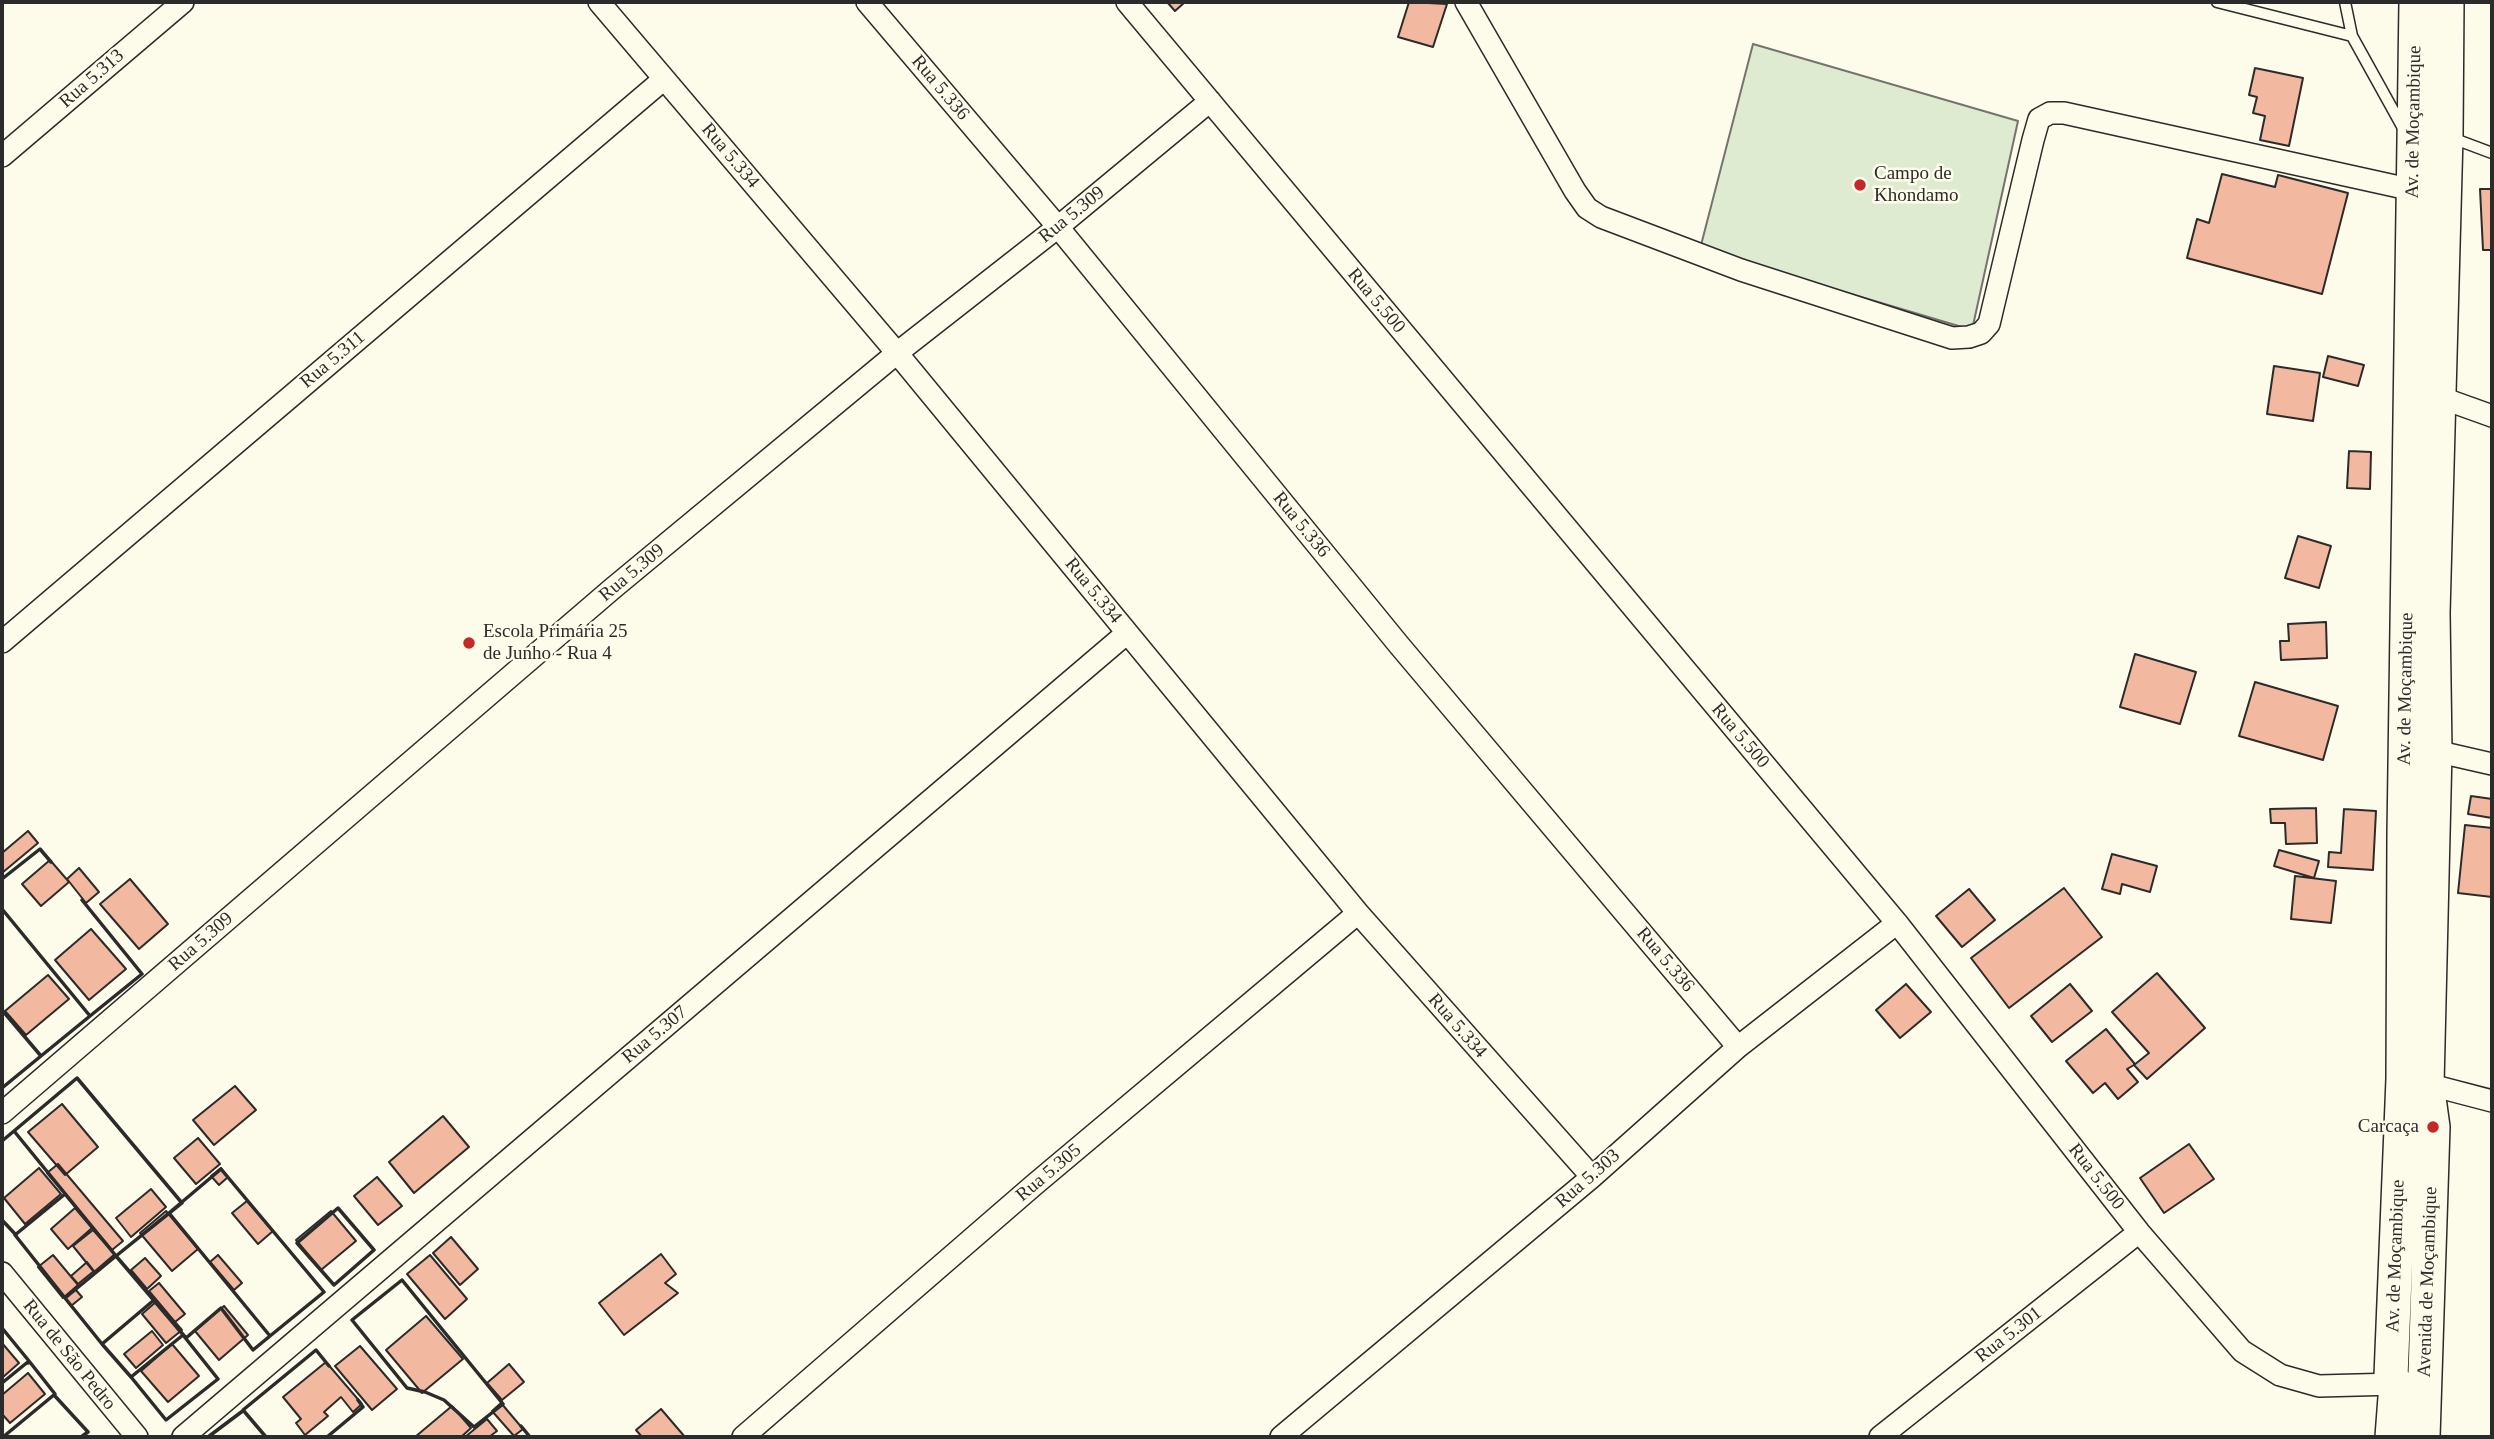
<!DOCTYPE html>
<html>
<head>
<meta charset="utf-8">
<style>
  body { margin:0 }
  #map { position:relative; width:2494px; height:1439px; overflow:hidden; background:#fdfbea; font-family:"Times New Roman",serif }
  canvas { display:block }
  .frame { position:absolute; inset:0; border:4px solid #2b2b2b; pointer-events:none }
</style>
</head>
<body>
<div id="map">
<canvas width="2494" height="1439"></canvas>
<div class="frame"></div>
</div>
<script>
const context = document.querySelector('canvas').getContext('2d');
context.lineJoin = 'round';
function fill(path, color) { context.fillStyle = color; context.fill(path, 'evenodd'); }
const shape = rows => new Path2D(rows.map(r => 'M' + r).join(''));
function stroke(path, color, width, dash) { context.strokeStyle = color; context.lineWidth = width; context.lineCap = dash ? 'butt' : 'round'; context.setLineDash(dash || []); context.stroke(path); }
function write(font, color, halo, rows, align = 'center') {
  context.font = font + ' "Times New Roman",serif'; context.lineWidth = 5; context.setLineDash([]); context.textBaseline = 'middle'; context.strokeStyle = halo; context.fillStyle = color; for (const [text, x, y, turn = 0] of rows) {
    context.save(); context.translate(x, y); context.rotate((+turn || 0) * Math.PI / 180); context.textAlign = isNaN(turn) ? turn : align; if (halo) context.strokeText(text, 0, 0); context.fillText(text, 0, 0); context.restore();
  }
}
const green = shape([
  [1753,44,2018,121,1972,330,1700,249,1753,44]
]);
const building = shape([
  [1167,2,1185,2,1175,11,1167,2],
  [1409,2,1447,4,1433,47,1398,37,1409,2],
  [2255,68,2303,78,2289,146,2260,140,2265,116,2253,113,2257,97,2249,95,2255,68],
  [2222,174,2275,187,2278,175,2348,193,2322,294,2187,258,2197,219,2209,223,2222,174],
  [2480,189,2492,189,2492,250,2483,250,2480,189],
  [2328,356,2364,365,2358,386,2323,377,2328,356],
  [2274,366,2320,373,2313,421,2267,414,2274,366],
  [2349,451,2371,452,2370,489,2347,488,2349,451],
  [2298,536,2331,546,2319,588,2285,578,2298,536],
  [2326,622,2327,658,2281,660,2280,641,2289,641,2288,624,2326,622],
  [2135,654,2196,672,2180,724,2120,707,2135,654],
  [2255,682,2338,706,2323,760,2239,736,2255,682],
  [2471,796,2492,799,2492,818,2468,814,2471,796],
  [2316,808,2317,843,2286,844,2285,823,2271,823,2270,809,2316,808],
  [2344,809,2376,811,2373,870,2328,867,2329,852,2341,853,2344,809],
  [2465,825,2492,828,2492,897,2458,893,2465,825],
  [28,831,38,843,2,873,2,853,28,831],
  [2279,850,2319,861,2314,878,2274,866,2279,850],
  [2112,854,2157,866,2150,892,2122,884,2120,894,2102,889,2112,854],
  [50,860,69,882,41,906,22,884,50,860],
  [79,868,99,892,86,903,67,879,79,868],
  [2295,876,2336,881,2331,923,2291,919,2295,876],
  [130,879,168,924,139,949,100,904,130,879],
  [2064,888,2102,937,2009,1008,1971,958,2064,888],
  [1969,889,1995,920,1962,947,1936,916,1969,889],
  [91,929,126,969,89,1000,55,960,91,929],
  [2157,973,2205,1028,2147,1079,2134,1065,2149,1053,2112,1012,2157,973],
  [48,975,69,999,26,1035,5,1011,48,975],
  [1906,984,1931,1012,1900,1038,1876,1010,1906,984],
  [2070,984,2092,1011,2052,1042,2031,1016,2070,984],
  [2106,1029,2134,1063,2134,1065,2127,1069,2138,1082,2118,1099,2105,1083,2093,1093,2066,1061,2106,1029],
  [235,1086,256,1110,214,1145,193,1120,235,1086],
  [62,1104,98,1147,65,1175,28,1132,62,1104],
  [443,1116,469,1147,414,1193,389,1162,443,1116],
  [198,1138,220,1164,196,1184,174,1158,198,1138],
  [2189,1144,2214,1179,2164,1213,2140,1178,2189,1144],
  [58,1164,123,1241,112,1250,47,1173,58,1164],
  [39,1168,61,1194,25,1224,4,1198,39,1168],
  [221,1168,228,1177,219,1185,211,1176,221,1168],
  [377,1177,402,1206,378,1225,354,1196,377,1177],
  [151,1189,166,1207,131,1237,116,1218,151,1189],
  [247,1201,273,1231,258,1244,232,1213,247,1201],
  [75,1208,92,1228,68,1249,51,1229,75,1208],
  [166,1211,198,1249,172,1271,140,1233,166,1211],
  [331,1211,356,1241,321,1270,296,1240,331,1211],
  [93,1230,115,1254,94,1272,73,1246,93,1230],
  [451,1237,478,1269,460,1285,433,1253,451,1237],
  [661,1254,676,1274,665,1283,678,1293,624,1335,599,1303,661,1254],
  [53,1255,78,1285,63,1298,38,1267,53,1255],
  [218,1255,242,1283,234,1290,210,1262,218,1255],
  [430,1255,467,1299,445,1319,407,1274,430,1255],
  [145,1258,161,1276,147,1289,131,1270,145,1258],
  [87,1262,94,1271,78,1284,71,1276,87,1262],
  [159,1283,185,1314,175,1322,149,1291,159,1283],
  [75,1289,82,1297,71,1306,65,1298,75,1289],
  [157,1301,182,1330,166,1343,142,1314,157,1301],
  [224,1306,248,1335,219,1360,195,1331,224,1306],
  [426,1316,463,1359,422,1393,386,1350,426,1316],
  [152,1331,163,1345,136,1368,124,1354,152,1331],
  [2,1343,19,1363,2,1378,2,1343],
  [172,1344,199,1376,168,1402,141,1371,172,1344],
  [360,1346,397,1389,372,1410,335,1366,360,1346],
  [326,1362,362,1404,353,1412,341,1397,324,1412,328,1416,305,1435,296,1423,301,1419,283,1397,326,1362],
  [509,1364,524,1382,502,1400,487,1383,509,1364],
  [28,1373,45,1394,10,1423,2,1414,2,1395,28,1373],
  [501,1403,523,1429,514,1436,492,1411,501,1403],
  [452,1406,471,1428,461,1437,415,1437,452,1406],
  [661,1409,685,1437,642,1437,636,1430,661,1409],
  [487,1419,497,1431,489,1437,465,1437,487,1419]
]);
const service = shape([
  [2217,2,2352,36],
  [2345,2,2352,36,2403,128],
  [2452,138,2492,153]
]);
const minor = shape([
  [599,2,897,353,1358,913,1592,1177],
  [867,2,1058,227,1399,645,1738,1047],
  [1127,2,1897,923,2139,1232,2242,1351,2280,1375,2319,1386,2396,1384],
  [1466,2,1575,191,1587,208,1601,217,1741,270,1952,338,1969,337,1981,333,1989,324,2033,140,2039,119,2050,113,2064,113,2413,190],
  [2,156,183,2],
  [2439,397,2492,416],
  [2,642,664,79],
  [2435,751,2492,764],
  [2427,1084,2492,1101],
  [2,1113,612,589,897,353,1058,227,1210,101],
  [2,1273,137,1437],
  [183,1437,1127,633],
  [743,1437,1034,1185,1358,913],
  [1281,1437,1592,1177,1738,1047,1897,923],
  [1880,1437,2139,1232]
]);
const trunk = shape([
  [2392,1437,2396,1384,2391,1376,2403,1079,2404,834,2416,2],
  [2423,1437,2433,1127,2427,1084,2435,751,2433,613,2446,136,2447,2]
]);
const wall = shape([
  [2,879,40,849,51,862],
  [2,909,90,1016,142,974,82,900],
  [2,1010,41,1056,2,1088],
  [41,1056,90,1016],
  [77,1078,182,1203,116,1256,14,1131,77,1078],
  [2,1141,14,1131,15,1132],
  [221,1169,324,1292,270,1336,169,1213,221,1169],
  [65,1194,116,1256,65,1298,15,1235,65,1194],
  [338,1208,374,1250,334,1285,297,1243,338,1208],
  [169,1213,270,1336,253,1350,221,1308,186,1338,116,1256,169,1213],
  [2,1220,16,1235],
  [116,1256,154,1300,102,1344,65,1298,116,1256],
  [402,1280,503,1404,474,1427,444,1400,425,1392,407,1388,352,1320,402,1280],
  [154,1300,183,1335,131,1377,102,1344,154,1300],
  [2,1328,29,1361,28,1363],
  [183,1335,218,1379,166,1420,131,1377,183,1335],
  [2,1383,29,1361,55,1394,3,1437],
  [54,1395,88,1432,81,1437],
  [521,1426,530,1437],
  [208,1437,244,1410],
  [266,1437,243,1410,316,1350,329,1366],
  [327,1437,363,1407,358,1400]
]);
const markers = [
  [1860,185,7,"#c62828"],
  [469,643,7,"#c62828"],
  [2433,1127,7,"#c62828"]
];
const streetNames = [
  ["Rua 5.313",92,79,-41],
  ["Rua 5.336",940,88,50],
  ["Av. de Moçambique",2414,122,-89],
  ["Rua 5.334",730,156,50],
  ["Rua 5.309",1072,215,-39],
  ["Rua 5.500",1376,301,50],
  ["Rua 5.311",333,360,-40],
  ["Rua 5.336",1301,525,51],
  ["Rua 5.309",632,573,-40],
  ["Rua 5.334",1093,591,51],
  ["Av. de Moçambique",2406,689,-89],
  ["Rua 5.500",1740,736,50],
  ["Rua 5.309",201,942,-41],
  ["Rua 5.336",1665,960,50],
  ["Rua 5.334",1457,1026,49],
  ["Rua 5.307",655,1035,-40],
  ["Rua 5.305",1049,1173,-40],
  ["Rua 5.500",2096,1177,52],
  ["Rua 5.303",1588,1179,-41],
  ["Av. de Moçambique",2396,1256,-88],
  ["Avenida de Moçambique",2428,1282,-88],
  ["Rua 5.301",2009,1335,-38],
  ["Rua de São Pedro",69,1355,51]
];
const poiNames = [
  ["Campo de",1874,174],
  ["Khondamo",1874,196],
  ["Escola Primária 25",483,632],
  ["de Junho - Rua 4",483,654],
  ["Carcaça",2419,1127,"right"]
];
fill(green, '#deebd1');
stroke(green, '#74746e', 2);
fill(building, '#f2b8a0');
stroke(building, '#2b2b2b', 2);
stroke(service, '#2b2b2b', 13);
stroke(minor, '#2b2b2b', 24);
stroke(trunk, '#2b2b2b', 36);
stroke(service, '#fdfbea', 10);
stroke(minor, '#fdfbea', 21);
stroke(trunk, '#fdfbea', 33);
stroke(wall, '#2b2b2b', 3.5);
for (const [x, y, r, color] of markers) { const dot = new Path2D(); dot.arc(x, y, r, 0, 2 * Math.PI); context.fillStyle = color; context.fill(dot); stroke(dot, '#fdfbea', 2.5); }
write('19px', '#2b2b2b', '#fdfbea', streetNames);
write('19px', '#2b2b2b', '#fdfbea', poiNames, 'left');
</script>
</body>
</html>
